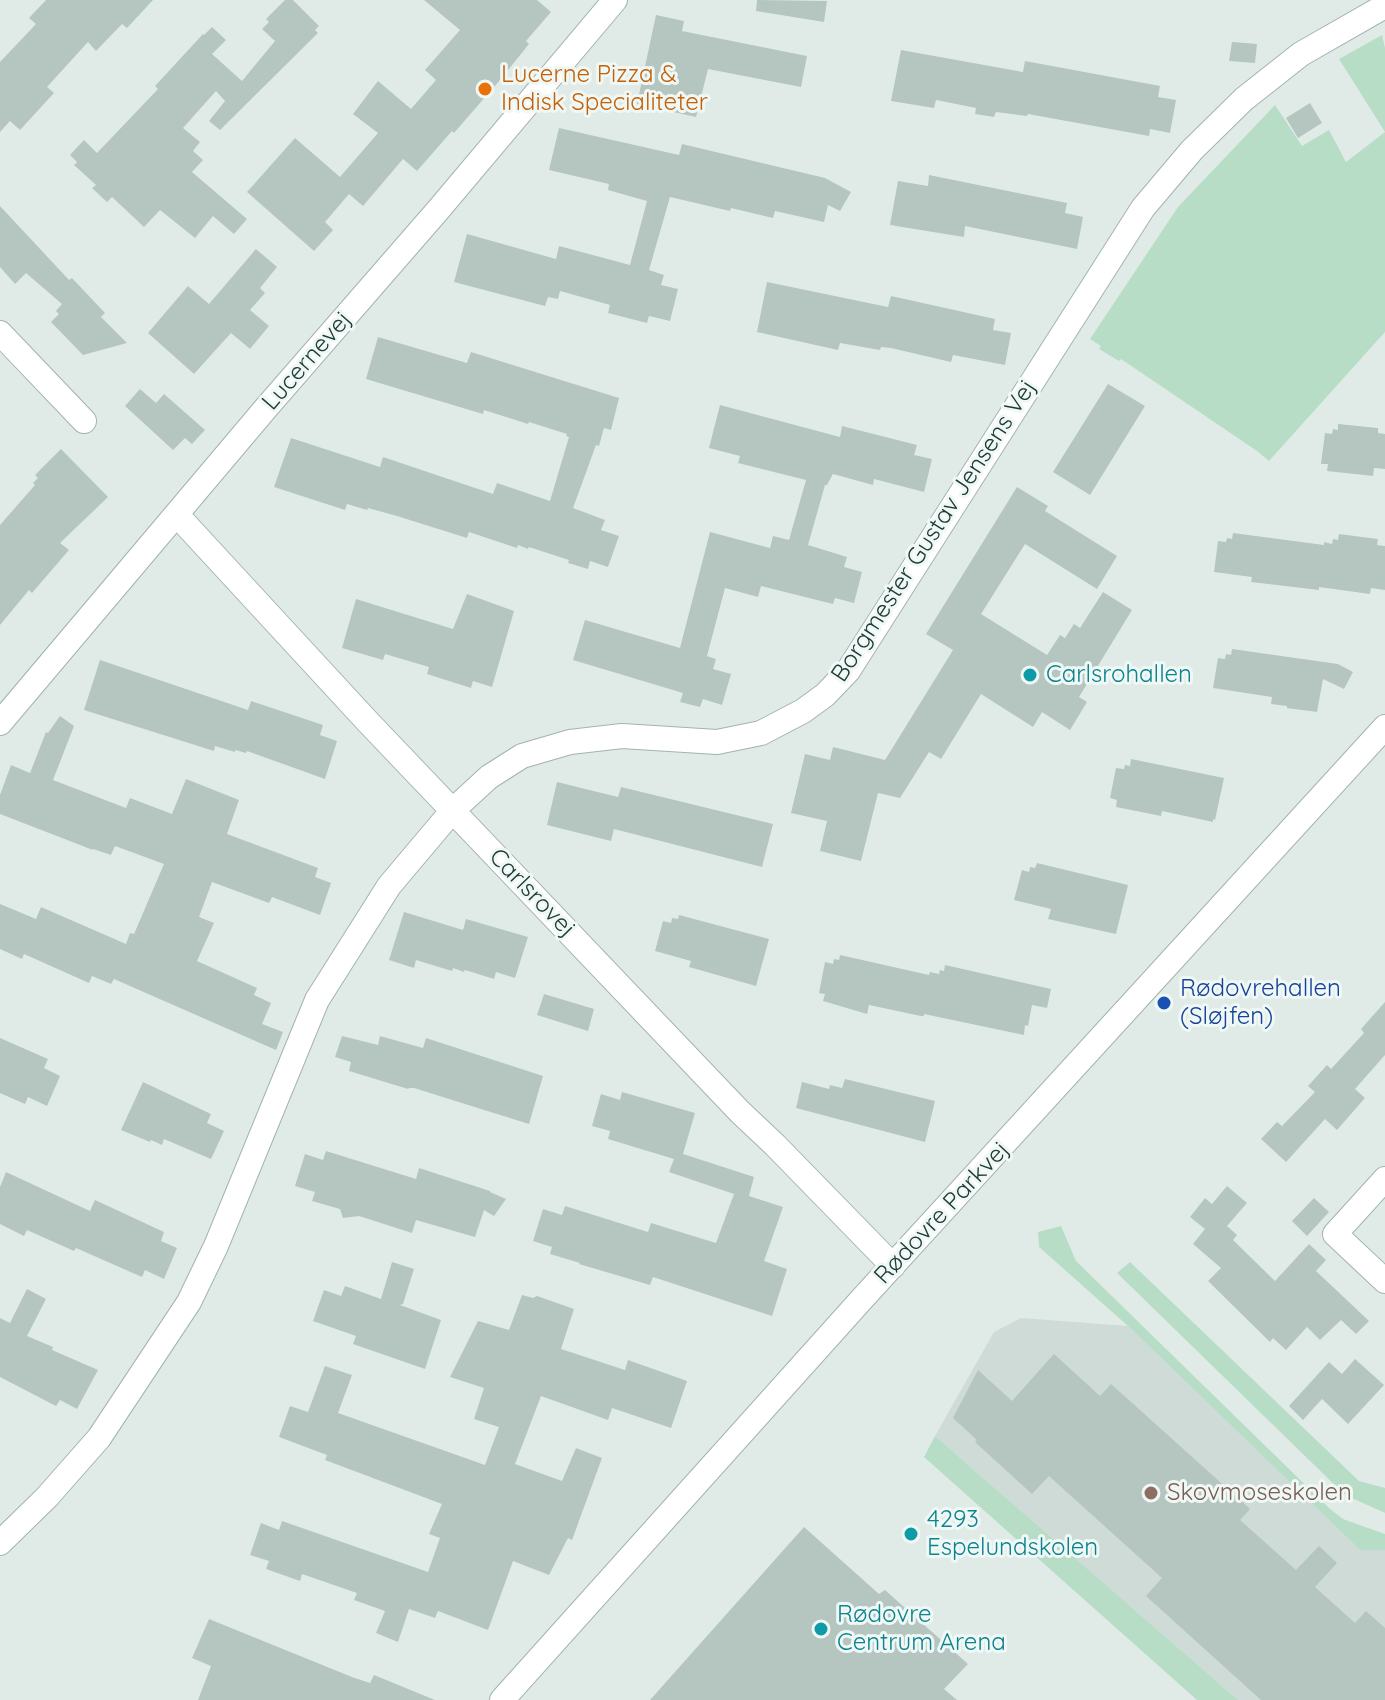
<!DOCTYPE html>
<html>
<head>
<meta charset="utf-8">
<style>
  body { margin:0 }
  canvas { display:block; background:#e0ebe8 }
</style>
</head>
<body>
<canvas width="1385" height="1700"></canvas>
<script>
const context = document.querySelector('canvas').getContext('2d');
context.lineJoin = 'round';
function fill(path, color) { context.fillStyle = color; context.fill(path, 'evenodd'); }
const shape = rows => new Path2D(rows.map(r => 'M' + r).join(''));
function stroke(path, color, width, dash) { context.strokeStyle = color; context.lineWidth = width; context.lineCap = dash ? 'butt' : 'round'; context.setLineDash(dash || []); context.stroke(path); }
function write(font, color, halo, rows, align = 'center') {
  context.font = font + ' Quicksand,sans-serif'; context.lineWidth = 6; context.setLineDash([]); context.textBaseline = 'middle'; context.strokeStyle = halo; context.fillStyle = color; for (const [text, x, y, turn = 0] of rows) {
    context.save(); context.translate(x, y); context.rotate((+turn || 0) * Math.PI / 180); context.textAlign = isNaN(turn) ? turn : align; if (halo) context.strokeText(text, 0, 0); context.fillText(text, 0, 0); context.restore();
  }
}
const built = shape([
  [1021,1318,1128,1326,1360,1550,1385,1550,1385,1700,1238,1700,935,1436,994,1332]
]);
const green = shape([
  [1382,35,1385,48,1385,332,1269,461,1257,451,1121,359,1119,361,1099,349,1101,346,1090,339,1178,207,1275,105,1302,146,1329,130,1346,162,1385,132,1339,59],
  [1061,1226,1076,1261,1329,1508,1343,1519,1385,1534,1385,1550,1360,1550,1128,1326,1039,1247,1038,1232],
  [1130,1262,1359,1481,1385,1488,1385,1513,1345,1495,1117,1273],
  [935,1436,1238,1700,1197,1700,924,1457]
]);
const building = shape([
  [46,0,153,0,127,28,122,24,96,51,88,42,47,87,54,93,20,130,10,121,0,132,0,62,36,24,29,18],
  [285,0,293,0,319,26,315,30,318,33,220,130,209,121,225,101,216,91,183,128,200,142,193,151,203,160,192,172,247,219,234,234,213,216,195,238,160,210,144,227,112,197,107,202,92,188,96,185,74,165,77,162,70,155,84,140,97,153,158,89,155,86,203,34,204,35,212,27,226,40,212,54,242,81,275,41,262,29,269,22,266,19],
  [424,0,537,0,551,12,526,41,529,44,500,80,454,133,452,131,417,171,403,159,363,206,349,194,325,222,333,230,314,251,247,192,295,138,340,177,378,133,353,114,378,81,411,109,436,80,425,70,460,30],
  [757,0,827,1,824,22,756,11],
  [656,15,684,21,682,31,807,56,801,87,708,69,696,117,637,104],
  [1232,42,1257,44,1255,63,1229,61],
  [901,50,1023,72,1025,61,1160,86,1158,97,1176,100,1170,133,1150,129,1149,136,1028,114,1027,116,996,112,994,117,975,114,976,108,936,100,934,108,891,101],
  [1310,103,1322,123,1298,138,1286,118],
  [559,128,679,155,682,144,825,178,851,192,840,211,828,205,824,222,775,211,773,218,731,208,730,211,670,197,649,270,664,275,661,285,678,289,670,321,649,316,647,323,608,313,610,305,560,291,558,299,548,297,545,306,454,282,467,234,556,259,559,246,630,265,647,201,608,190,609,184,549,170],
  [929,175,1067,203,1065,213,1083,217,1077,249,965,226,964,237,890,225,898,181,928,186],
  [0,206,69,280,72,278,105,313,101,317,127,343,83,355,51,322,59,314,56,311,62,304,26,273,15,284,0,267],
  [256,249,277,267,260,288,265,293,250,310,269,326,250,349,231,333,194,374,148,333,188,286,209,304],
  [767,282,888,307,891,296,995,319,993,330,1011,333,1005,365,953,355,951,362,891,348,881,347,880,350,840,343,838,350,757,332],
  [378,337,467,363,471,352,619,398,611,430,604,428,599,446,596,445,573,508,605,520,601,530,619,536,608,567,590,561,588,569,568,563,569,560,529,547,528,549,518,545,517,548,469,532,467,538,397,516,368,508,367,510,347,504,345,510,274,487,291,438,380,467,383,457,493,494,497,483,550,501,569,437,566,436,567,434,529,422,528,424,484,410,483,414,366,379],
  [1108,384,1145,406,1090,495,1053,472],
  [140,389,156,403,164,394,205,430,192,444,185,438,173,450,125,406],
  [720,405,840,437,842,426,917,445,914,455,932,459,924,492,874,479,873,485,833,474,827,485,825,485,808,545,847,557,844,567,862,572,854,603,835,598,833,604,761,586,758,597,725,588,707,656,716,659,713,669,731,674,722,705,703,699,700,707,680,702,683,693,573,660,585,620,680,648,710,532,770,548,773,536,789,540,806,480,738,463,740,456,709,448],
  [1338,424,1378,428,1378,433,1385,434,1385,469,1374,468,1373,476,1327,471,1328,464,1321,464,1325,433,1332,434,1333,429,1338,430],
  [61,449,108,497,60,543,69,550,32,593,29,590,0,625,0,525,35,485,33,483,38,478,35,475],
  [1017,487,1048,506,1045,511,1117,556,1097,589,1025,544,981,614,1047,655,1060,635,1065,638,1074,624,1080,628,1103,592,1132,610,1079,697,1087,702,1070,730,1042,712,1033,727,981,694,941,759,929,752,900,798,878,793,861,861,820,851,827,821,791,813,805,754,830,760,833,747,885,760,953,650,926,634],
  [1233,533,1324,545,1324,542,1332,544,1333,539,1338,540,1339,534,1378,539,1377,545,1385,546,1385,590,1371,588,1370,594,1319,587,1319,590,1251,582,1252,577,1214,572,1218,541,1226,542,1227,538,1232,539],
  [467,594,514,611,492,687,473,681,471,688,427,674,429,667,385,654,383,660,342,648,356,599,453,629],
  [1232,649,1338,664,1353,672,1344,689,1323,679,1317,712,1287,708,1287,706,1271,704,1272,697,1213,688,1218,658,1225,659,1226,654,1231,655],
  [100,660,248,710,251,701,323,725,320,735,337,741,325,779,247,751,246,753,235,750,235,752,215,746,214,751,84,710],
  [60,716,74,726,53,780,126,808,130,798,172,814,186,779,239,800,227,834,318,868,315,877,331,883,320,915,272,897,269,903,212,882,199,917,214,923,197,961,257,988,254,995,271,1003,262,1024,283,1032,276,1050,114,979,111,984,92,976,89,983,24,954,22,959,0,949,0,904,36,919,41,907,126,944,130,933,134,934,164,864,115,846,111,855,93,849,93,850,0,814,0,795,11,765,30,773,46,732,48,733],
  [1131,759,1224,778,1215,820,1213,819,1213,822,1162,811,1161,816,1116,807,1117,800,1110,798,1116,768,1124,769,1125,765,1130,766],
  [557,782,618,797,621,787,773,824,762,867,614,829,611,841,547,825],
  [1037,863,1128,885,1116,934,1048,919,1051,909,1014,900,1022,870,1029,872,1030,867,1035,868],
  [404,912,463,930,466,919,528,937,515,978,496,972,494,979,465,970,464,972,453,968,452,971,416,960,414,968,389,960],
  [679,915,769,939,756,986,689,967,691,961,655,951,663,921,671,923,672,918,678,919],
  [840,955,929,975,930,972,939,974,940,970,944,971,945,965,1051,989,1047,1008,1032,1005,1028,1026,1025,1025,1024,1035,924,1014,924,1016,921,1016,869,1005,867,1014,823,1001,825,994,819,993,825,962,833,964,834,959,839,960],
  [544,994,594,1009,588,1031,537,1015],
  [1385,1002,1385,1055,1355,1089,1365,1098,1337,1130,1325,1119,1286,1162,1261,1139,1277,1122,1282,1126,1315,1092,1308,1086,1327,1065,1331,1069,1364,1033,1361,1029],
  [342,1036,378,1045,380,1036,423,1048,426,1038,543,1076,529,1124,414,1088,409,1088,408,1089,349,1071,351,1062,335,1057],
  [0,1038,48,1059,44,1068,60,1076,47,1106,28,1097,25,1104,0,1093],
  [845,1079,935,1101,925,1142,796,1108,802,1082,829,1089,830,1085,842,1088],
  [143,1082,211,1114,207,1123,224,1131,211,1159,164,1139,162,1145,151,1140,150,1142,121,1130],
  [622,1092,695,1113,683,1154,754,1177,749,1196,783,1207,764,1261,787,1269,772,1316,653,1277,650,1285,579,1264,580,1263,550,1254,552,1247,533,1241,543,1209,562,1215,565,1206,648,1232,651,1223,716,1243,734,1194,669,1172,674,1159,608,1139,610,1131,592,1126,601,1094,620,1100],
  [326,1151,416,1179,419,1168,490,1191,490,1192,506,1199,494,1216,484,1210,475,1237,416,1220,412,1233,359,1216,343,1218,340,1209,312,1201,315,1192,295,1186,305,1154,323,1160],
  [6,1172,90,1211,95,1200,164,1232,161,1241,177,1248,164,1279,145,1270,142,1277,76,1248,74,1251,27,1230,24,1236,0,1224,0,1187],
  [1227,1186,1247,1203,1227,1226,1237,1235,1233,1240,1275,1281,1309,1244,1326,1260,1316,1271,1369,1321,1356,1334,1341,1320,1320,1340,1307,1327,1286,1350,1273,1338,1270,1342,1208,1281,1221,1268,1193,1244,1205,1229,1190,1217,1205,1198,1212,1204],
  [1314,1198,1329,1212,1307,1236,1292,1221],
  [392,1262,414,1269,403,1304,400,1305,441,1320,425,1369,353,1344,356,1336,313,1321,324,1290,341,1296,345,1286,381,1299],
  [27,1289,46,1299,27,1336,53,1347,52,1350,98,1370,77,1409,60,1400,56,1406,0,1377,0,1318,10,1323],
  [522,1295,533,1298,537,1296,574,1309,561,1349,625,1370,628,1360,687,1381,671,1428,612,1408,608,1420,541,1396,515,1464,562,1481,576,1448,602,1458,572,1540,568,1538,549,1575,513,1561,488,1630,438,1611,435,1618,409,1609,398,1642,376,1633,385,1611,354,1600,357,1593,302,1574,300,1581,266,1569,269,1561,250,1555,261,1523,279,1530,282,1521,428,1572,440,1538,429,1534,442,1504,325,1460,327,1455,279,1437,290,1406,308,1412,325,1366,352,1375,338,1413,485,1465,499,1427,474,1419,484,1388,450,1377,478,1321,509,1330],
  [1054,1354,1100,1396,1111,1384,1250,1509,1240,1520,1296,1570,1319,1546,1337,1563,1315,1587,1355,1623,1366,1611,1385,1628,1385,1700,1261,1700,1146,1596,1162,1578,1049,1476,1032,1494,975,1442,977,1440,953,1418,978,1370,1012,1401],
  [1355,1359,1384,1385,1348,1424,1322,1399,1303,1420,1289,1406,1329,1362,1342,1374],
  [804,1527,879,1594,885,1590,968,1664,944,1689,957,1700,650,1700],
  [209,1619,352,1677,370,1683,374,1675,435,1700,198,1700,211,1666,192,1658]
]);
const minor = shape([
  [0,333,84,421],
  [177,515,368,722,740,1112,775,1145,893,1266],
  [0,723,266,408,439,209,615,0],
  [1385,1179,1335,1234,1385,1281],
  [0,1543,47,1497,99,1438,189,1302,216,1246,317,1000,389,886,453,810,489,777,522,756,570,742,622,736,717,742,761,733,803,711,825,695,848,671,1143,208,1192,150,1244,99,1301,54,1385,6],
  [502,1700,862,1299,1385,727]
]);
const markers = [
  [485,89,8,"#e8710a"],
  [1030,675,8,"#0f9aa8"],
  [1164,1003,8,"#1a4fb4"],
  [1151,1493,8,"#8d6e63"],
  [911,1534,8,"#0f9aa8"],
  [821,1629,8,"#0f9aa8"]
];
const foodNames = [
  ["Lucerne Pizza &",501,75],
  ["Indisk Specialiteter",501,103]
];
const streetNames = [
  ["Lucernevej",307,361,-49],
  ["Borgmester Gustav Jensens Vej",934,531,-57],
  ["Carlsrovej",532,893,46],
  ["Rødovre Parkvej",942,1213,-47]
];
const cultureNames = [
  ["Carlsrohallen",1046,675],
  ["4293",927,1520],
  ["Espelundskolen",927,1548],
  ["Rødovre",837,1615],
  ["Centrum Arena",837,1643]
];
const transitNames = [
  ["Rødovrehallen",1180,989],
  ["(Sløjfen)",1180,1017]
];
const educationNames = [
  ["Skovmoseskolen",1167,1493]
];
fill(built, '#cedbd7');
fill(green, '#b8ddc7');
fill(building, '#b5c6c1');
stroke(minor, '#a3b3b0', 26);
stroke(minor, '#fff', 24);
for (const [x, y, r, color] of markers) { const dot = new Path2D(); dot.arc(x, y, r, 0, 2 * Math.PI); context.fillStyle = color; context.fill(dot); stroke(dot, '#f0f8f5', 3); }
write('24px', '#c56008', '#f0f8f5', foodNames, 'left');
write('24px', '#203c38', '#f0f8f5', streetNames);
write('24px', '#0d838f', '#f0f8f5', cultureNames, 'left');
write('24px', '#164399', '#f0f8f5', transitNames, 'left');
write('24px', '#785e54', '#f0f8f5', educationNames, 'left');
</script>
</body>
</html>
